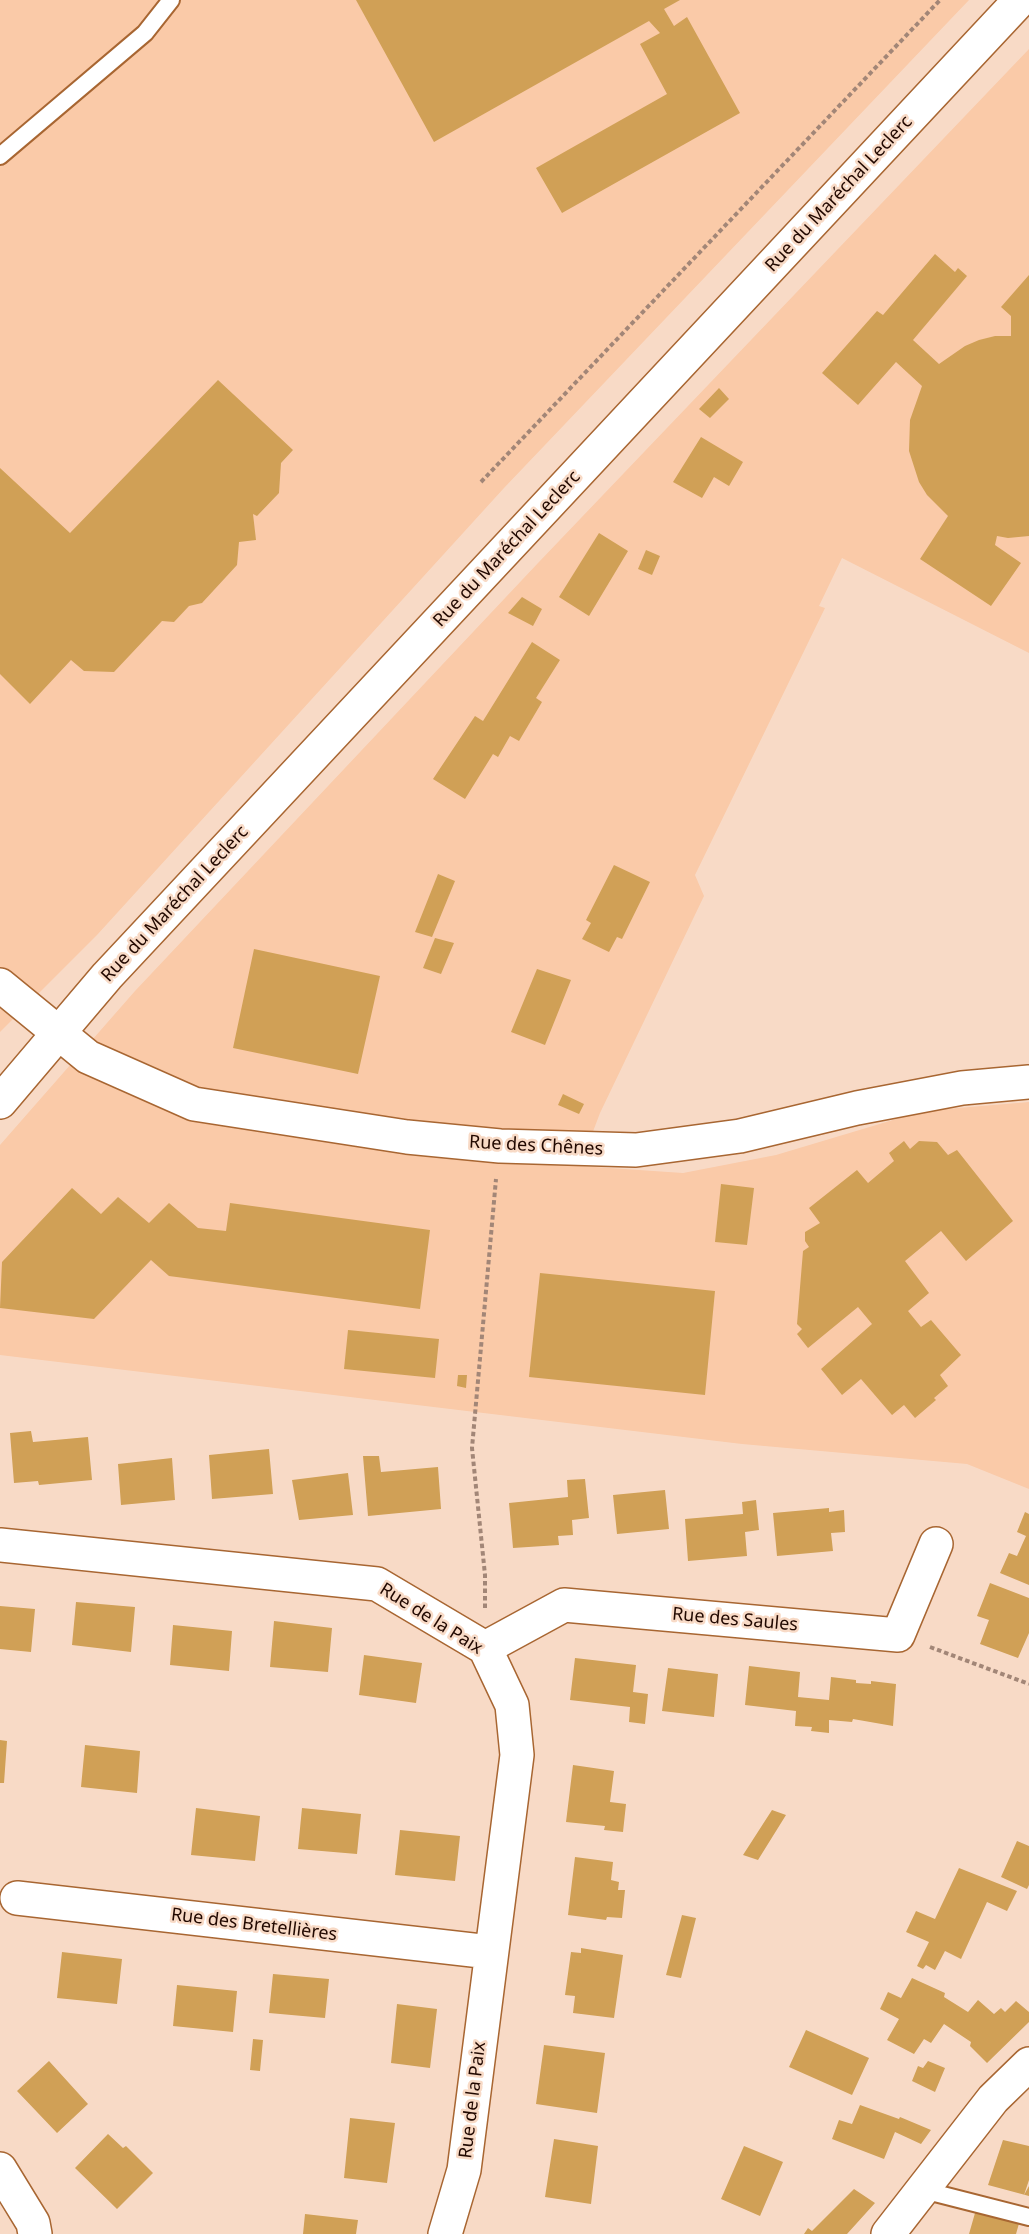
<!DOCTYPE html>
<html>
<head>
<meta charset="utf-8">
<style>
  body { margin:0 }
  canvas { display:block; background:#f8dac6 }
</style>
</head>
<body>
<canvas width="1029" height="2234"></canvas>
<script>
const context = document.querySelector('canvas').getContext('2d');
context.lineJoin = 'round';
function fill(path, color) { context.fillStyle = color; context.fill(path, 'evenodd'); }
const shape = rows => new Path2D(rows.map(r => 'M' + r).join(''));
function stroke(path, color, width, dash) { context.strokeStyle = color; context.lineWidth = width; context.lineCap = dash ? 'butt' : 'round'; context.setLineDash(dash || []); context.stroke(path); }
function write(font, color, halo, rows, align = 'center') {
  context.font = font + ' "Noto Sans",sans-serif'; context.lineWidth = 5; context.setLineDash([]); context.textBaseline = 'middle'; context.strokeStyle = halo; context.fillStyle = color; for (const [text, x, y, turn = 0] of rows) {
    context.save(); context.translate(x, y); context.rotate((+turn || 0) * Math.PI / 180); context.textAlign = isNaN(turn) ? turn : align; if (halo) context.strokeText(text, 0, 0); context.fillText(text, 0, 0); context.restore();
  }
}
const built = shape([
  [0,0,969,0,504,488,97,935,0,1032],
  [1029,49,1029,653,842,558,819,606,825,608,695,875,704,896,600,1113,580,1166,683,1173,776,1155,923,1111,1029,1102,1029,1489,967,1464,742,1444,0,1355,0,1145,135,991,538,563]
]);
const building = shape([
  [356,0,680,0,664,9,674,26,687,17,740,113,562,213,536,168,667,94,640,44,660,33,649,21,434,142],
  [935,254,955,272,958,268,967,276,913,340,939,364,965,346,979,340,995,336,1011,336,1011,316,1001,307,1029,275,1029,536,1008,538,997,536,995,545,1021,563,991,606,920,559,948,516,927,495,919,482,909,451,910,420,922,386,896,362,858,405,822,373,877,311,883,315],
  [218,380,293,450,281,463,279,493,257,516,253,514,256,540,239,542,237,565,202,603,189,606,174,622,162,621,114,672,84,671,71,660,30,704,0,674,0,468,70,533],
  [719,388,729,399,710,418,699,409],
  [701,437,743,462,729,486,714,477,702,498,673,482],
  [599,533,628,551,589,616,559,597],
  [646,550,660,556,652,575,638,569],
  [522,597,542,609,533,626,508,613],
  [532,642,560,660,536,698,542,702,519,741,510,736,498,757,493,754,465,799,433,779,475,716,483,721],
  [614,865,650,882,622,939,617,937,609,952,582,939,591,923,586,920],
  [438,874,455,881,432,937,415,932],
  [435,938,454,943,441,974,423,968],
  [254,949,380,976,358,1074,233,1048],
  [537,969,571,980,545,1045,511,1032],
  [563,1094,584,1104,579,1114,558,1105],
  [904,1141,910,1149,919,1141,937,1142,948,1155,957,1150,1013,1221,966,1261,941,1231,905,1261,929,1293,908,1311,921,1327,931,1320,961,1355,940,1375,948,1386,934,1398,936,1400,915,1418,904,1405,892,1415,861,1379,842,1395,821,1369,872,1324,858,1307,808,1348,797,1334,802,1329,797,1324,803,1251,809,1247,805,1241,805,1232,820,1223,809,1208,857,1170,868,1183,894,1161,889,1153],
  [721,1184,754,1188,747,1245,715,1242],
  [72,1188,101,1214,118,1197,149,1223,169,1203,198,1228,226,1231,230,1203,430,1230,420,1309,169,1276,151,1260,94,1319,0,1308,2,1262],
  [540,1273,715,1291,705,1395,529,1377],
  [348,1330,439,1339,435,1378,344,1369],
  [458,1375,467,1375,466,1388,457,1386],
  [31,1431,33,1442,88,1437,92,1480,39,1485,38,1481,14,1483,10,1433],
  [269,1449,273,1494,212,1499,209,1455],
  [363,1456,379,1456,381,1472,438,1467,441,1509,368,1516],
  [172,1458,175,1500,121,1505,118,1464],
  [348,1473,353,1515,299,1520,292,1480],
  [585,1479,589,1518,572,1520,573,1535,558,1536,559,1545,513,1548,509,1503,568,1497,567,1480],
  [665,1490,669,1529,617,1534,613,1495],
  [756,1500,759,1530,745,1532,747,1556,688,1561,685,1519,743,1514,742,1502],
  [829,1508,829,1512,844,1510,845,1532,831,1533,833,1551,777,1556,773,1513],
  [1025,1512,1029,1514,1029,1585,1000,1573,1009,1553,1017,1556,1026,1536,1017,1532],
  [990,1583,1029,1598,1029,1633,1018,1658,980,1644,989,1620,977,1616],
  [76,1602,135,1607,131,1652,72,1645],
  [0,1606,35,1609,31,1652,0,1649],
  [274,1621,332,1628,328,1672,270,1667],
  [173,1625,232,1631,229,1671,170,1665],
  [364,1655,422,1663,416,1703,359,1695],
  [575,1658,636,1665,633,1692,648,1694,645,1724,629,1722,630,1707,570,1700],
  [749,1666,800,1672,798,1697,829,1700,831,1677,856,1680,856,1683,871,1684,871,1681,896,1684,893,1726,853,1719,852,1722,829,1720,829,1733,811,1731,812,1727,795,1726,796,1711,745,1705],
  [668,1668,718,1674,714,1717,662,1711],
  [0,1740,7,1741,4,1783,0,1783],
  [85,1745,140,1751,137,1793,81,1787],
  [573,1765,614,1771,610,1802,626,1804,623,1832,604,1830,605,1826,566,1822],
  [196,1808,260,1816,255,1861,191,1855],
  [302,1808,361,1814,357,1854,298,1849],
  [772,1810,786,1815,758,1860,743,1855],
  [400,1830,460,1836,455,1881,395,1875],
  [1017,1841,1029,1846,1029,1885,1027,1889,1001,1877],
  [575,1857,613,1862,611,1880,619,1882,618,1890,625,1890,622,1918,607,1917,606,1920,568,1915],
  [959,1868,1017,1891,1007,1911,987,1902,961,1959,945,1951,935,1970,926,1965,923,1969,917,1966,929,1942,906,1932,916,1911,935,1919],
  [682,1915,696,1918,681,1978,666,1975],
  [581,1948,623,1955,614,2018,573,2013,575,1996,565,1995,571,1952,581,1953],
  [62,1952,122,1959,117,2004,57,1998],
  [273,1974,329,1979,325,2018,269,2013],
  [912,1978,945,1993,944,1997,968,2012,978,2000,994,2014,1001,2008,1005,2012,1016,2001,1029,2012,1029,2022,987,2063,970,2046,971,2042,944,2024,931,2043,924,2039,914,2054,887,2040,899,2019,880,2009,888,1992,901,1998],
  [177,1985,237,1991,233,2032,173,2026],
  [397,2004,437,2009,430,2068,391,2063],
  [806,2030,869,2058,852,2095,789,2067],
  [253,2039,263,2040,260,2071,250,2070],
  [544,2045,605,2053,597,2113,536,2104],
  [49,2061,88,2104,57,2133,17,2091],
  [928,2061,945,2068,935,2092,912,2081,918,2066,923,2068],
  [860,2105,899,2119,900,2117,931,2130,921,2144,895,2132,884,2159,832,2139,839,2120,852,2124],
  [350,2118,395,2123,387,2183,344,2178],
  [108,2134,123,2148,126,2146,153,2173,117,2209,75,2168],
  [554,2139,598,2146,591,2204,545,2197],
  [1003,2140,1029,2146,1029,2180,1024,2195,1029,2186,1029,2196,988,2185],
  [744,2146,783,2162,760,2216,721,2199],
  [854,2189,875,2203,847,2234,804,2234,808,2228,812,2231],
  [977,2206,1020,2220,1016,2234,969,2234],
  [305,2214,358,2220,356,2234,303,2234]
]);
const path = shape([
  [481,482,940,0],
  [485,1608,485,1575,472,1448,496,1179],
  [930,1647,1029,1684]
]);
const service = shape([
  [0,156,145,33,171,0],
  [923,2190,1029,2217]
]);
const minor = shape([
  [0,985,88,1057,194,1104,407,1137,500,1146,636,1150,740,1136,857,1108,962,1088,1029,1082],
  [0,1545,377,1584,485,1648,512,1705,517,1755,464,2170,445,2234],
  [485,1648,564,1605,898,1635,936,1544],
  [17,1898,490,1952],
  [0,2169,33,2223,35,2234],
  [888,2234,993,2099,1029,2064]
]);
const secondary = shape([
  [0,1102,107,976,1020,0]
]);
const streetNames = [
  ["Rue du Maréchal Leclerc",839,194,-47],
  ["Rue du Maréchal Leclerc",507,549,-47],
  ["Rue du Maréchal Leclerc",175,904,-47],
  ["Rue des Chênes",536,1146,3],
  ["Rue de la Paix",431,1619,32],
  ["Rue des Saules",735,1620,5],
  ["Rue des Bretellières",254,1925,7],
  ["Rue de la Paix",473,2100,-83]
];
fill(built, '#facaa8');
fill(building, '#d0a056');
stroke(service, '#a86632', 20);
stroke(minor, '#a86632', 36);
stroke(secondary, '#a86632', 36);
stroke(path, '#a28677', 4, [4.5, 3]);
stroke(service, '#fff', 16);
stroke(minor, '#fff', 33);
stroke(secondary, '#fff', 33);
write('18px', '#210800', '#f8dac6', streetNames);
</script>
</body>
</html>
